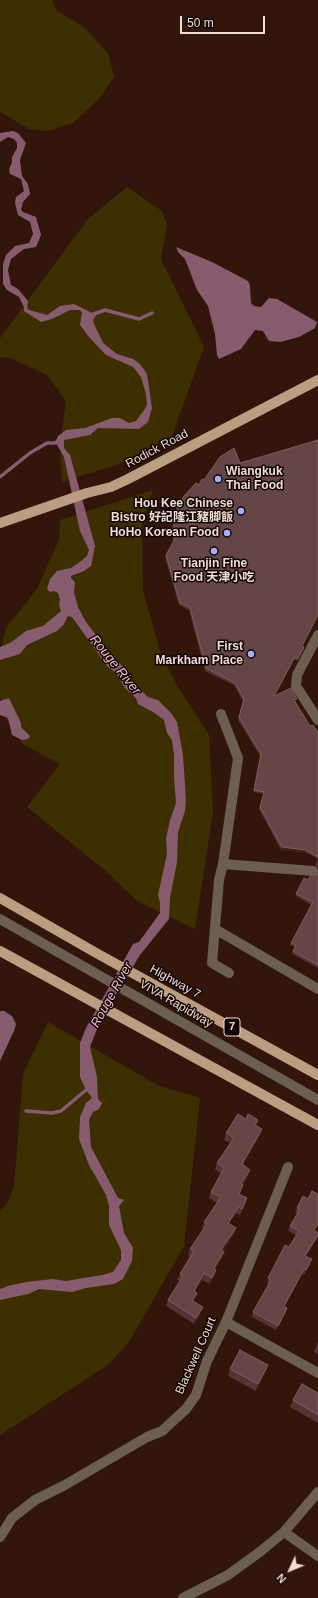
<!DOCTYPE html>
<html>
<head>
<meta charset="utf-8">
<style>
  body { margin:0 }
  #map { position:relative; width:318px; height:1598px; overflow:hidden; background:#32160b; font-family:Arial,sans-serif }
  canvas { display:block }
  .north { position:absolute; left:270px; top:1550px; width:40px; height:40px; -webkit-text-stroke:3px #110503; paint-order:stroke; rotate:226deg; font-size:11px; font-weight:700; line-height:16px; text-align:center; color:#f1ddd5 }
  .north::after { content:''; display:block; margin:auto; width:14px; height:18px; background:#f1ddd5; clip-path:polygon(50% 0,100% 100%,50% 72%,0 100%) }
  .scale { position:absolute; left:180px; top:16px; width:85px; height:18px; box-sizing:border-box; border:2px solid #f1ddd5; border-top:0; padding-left:5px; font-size:12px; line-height:14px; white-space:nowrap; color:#f1ddd5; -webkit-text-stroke:3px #110503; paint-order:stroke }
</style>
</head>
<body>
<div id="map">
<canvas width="318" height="1598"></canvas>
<div class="north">N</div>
<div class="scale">50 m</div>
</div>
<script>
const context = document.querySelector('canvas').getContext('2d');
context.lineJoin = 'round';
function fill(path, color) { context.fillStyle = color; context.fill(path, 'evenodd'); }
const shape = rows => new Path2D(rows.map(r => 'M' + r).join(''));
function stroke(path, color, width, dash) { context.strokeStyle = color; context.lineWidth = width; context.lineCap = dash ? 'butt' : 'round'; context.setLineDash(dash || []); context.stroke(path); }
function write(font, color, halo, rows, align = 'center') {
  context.font = font + ' Arial,"Noto Sans SC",sans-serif'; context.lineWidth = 3; context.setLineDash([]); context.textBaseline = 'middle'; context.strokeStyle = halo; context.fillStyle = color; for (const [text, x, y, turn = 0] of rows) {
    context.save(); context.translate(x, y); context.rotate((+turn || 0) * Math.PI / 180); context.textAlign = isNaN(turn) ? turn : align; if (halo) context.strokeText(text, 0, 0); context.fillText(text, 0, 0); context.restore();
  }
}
const green = shape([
  [0,0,52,0,57,11,84,27,108,53,114,77,100,98,73,123,47,131,29,129,0,112],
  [127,187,162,211,167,225,161,259,204,347,172,436,119,464,62,482,60,445,66,401,47,375,10,358,0,357,0,338,88,219],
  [153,490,142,523,143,590,161,655,178,687,209,735,213,812,195,929,137,901,107,872,27,807,60,764,24,745,6,719,0,697,0,654,6,628,37,589,59,540,60,520],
  [48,1022,159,1086,200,1098,184,1246,129,1342,108,1365,0,1435,0,1210,6,1205,14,1187,23,1074]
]);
const water = shape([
  [13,131,18,133,26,143,20,160,22,176,28,184,30,194,23,202,21,210,23,212,36,217,41,235,36,247,24,249,11,259,8,270,11,285,18,289,28,301,27,308,29,310,47,315,60,306,74,304,96,315,93,320,94,324,103,343,117,354,133,359,140,364,147,374,152,408,148,422,139,429,98,428,90,435,64,440,64,448,70,455,95,546,91,566,84,571,71,576,71,578,75,582,74,592,78,607,86,622,105,647,122,666,132,682,148,697,158,700,171,713,177,722,183,755,186,801,185,811,178,832,177,862,170,898,169,919,140,955,101,1019,90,1047,97,1077,98,1099,102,1103,99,1109,93,1112,89,1120,91,1147,118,1198,124,1200,119,1206,124,1233,133,1248,132,1261,123,1279,114,1284,86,1288,72,1292,39,1289,28,1294,0,1300,0,1289,8,1286,26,1282,53,1279,66,1281,102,1275,113,1272,121,1260,121,1250,109,1225,109,1206,106,1195,89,1165,79,1139,80,1117,86,1103,92,1098,86,1090,80,1077,80,1043,86,1028,133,944,139,942,160,913,160,902,158,895,167,854,166,839,170,820,176,803,174,777,174,754,172,740,167,733,164,720,153,712,138,704,136,698,125,688,116,673,107,666,72,617,68,616,64,624,57,631,27,645,20,654,0,660,0,647,10,643,26,631,43,626,61,611,59,605,60,600,58,593,54,591,50,592,47,589,50,579,57,571,71,568,81,561,87,556,89,550,80,531,64,457,56,443,58,436,66,430,85,428,112,418,120,418,129,423,136,421,145,409,147,404,146,394,141,377,133,367,106,355,89,337,80,325,82,313,80,310,70,310,52,319,41,322,24,311,24,307,19,297,7,290,3,284,3,264,6,255,15,246,29,243,33,234,30,222,18,215,15,203,16,197,24,191,21,179,10,174,9,170,12,162,12,157,17,148,17,143,14,139,8,137,0,142,0,133],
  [176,247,212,262,248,281,250,285,251,303,254,306,261,307,269,298,277,299,317,322,315,328,299,337,280,342,269,341,263,331,255,330,241,349,219,359,217,355,215,334,208,306,197,290,185,259,178,252],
  [9,698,21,723,21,727,30,736,28,739,22,740,12,735,8,718,0,715,0,701],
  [0,1011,4,1011,12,1016,16,1024,14,1031,0,1061]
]);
const stream = shape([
  [91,315,105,310,139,319,152,313],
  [0,477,30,453,47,443,56,443,58,440],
  [26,1111,52,1113,61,1111,86,1090]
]);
const minor = shape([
  [318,635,297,675,296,686,318,720],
  [221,714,238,758,223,864],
  [0,919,318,1100],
  [215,929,318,989],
  [229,973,212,963,219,880,223,864,313,871],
  [226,1322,318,1373],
  [284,1532,318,1556],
  [0,1537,12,1518,35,1500,65,1485,147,1437,162,1431,186,1409,196,1395,207,1361,226,1322,288,1167],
  [183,1598,228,1575,261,1551,284,1532,318,1492]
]);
const major = shape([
  [0,523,87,493,111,487,128,479,318,380],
  [0,898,98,954,318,1075],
  [0,951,318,1125]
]);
const wall = shape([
  [177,508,302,646,304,647,297,661,294,659,274,696,296,701,295,702,310,726,318,732,318,868,315,865,318,859,305,852,281,850,259,809,264,794,253,792,260,756,238,720,243,701,234,685,205,671,189,610,179,605,165,557,174,542,172,541,174,536,172,535,174,529,172,528,175,521],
  [318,873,318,968,292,954,295,947,290,945,311,905,296,896,296,894,308,880],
  [246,1119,258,1120,256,1125,262,1129,260,1135,243,1165,248,1176,243,1185,239,1194,245,1205,240,1215,236,1213,229,1224,234,1234,223,1251,222,1258,215,1269,214,1276,209,1284,202,1280,195,1291,197,1293,194,1301,203,1307,201,1313,194,1324,166,1306,168,1300,180,1281,177,1280,180,1274,190,1257,188,1255,190,1249,203,1229,202,1228,204,1222,217,1203,209,1198,211,1192,221,1173,215,1170,217,1163,230,1143,224,1140,226,1133],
  [303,1196,317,1238,306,1256,310,1264,304,1275,302,1274,285,1306,287,1308,286,1312,276,1330,252,1317,253,1312,269,1284,267,1283,268,1278,296,1236,288,1230,290,1226,297,1214,295,1212],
  [318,1342,318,1354,314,1352],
  [268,1365,265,1372,256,1391,228,1376,230,1369],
  [318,1393,318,1423,290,1407,293,1400]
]);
const shadedWall = shape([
  [282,847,306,850,305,852,281,850],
  [262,1129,260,1135,240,1171,242,1164],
  [250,1170,248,1176,239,1190,241,1184],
  [247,1198,245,1205,240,1215,242,1209],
  [239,1207,236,1213,226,1229,228,1223],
  [236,1228,234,1234,219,1256,221,1250],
  [318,1235,317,1238,303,1261,305,1256],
  [224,1252,222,1258,211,1274,214,1268],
  [312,1259,310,1264,304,1275,306,1270],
  [304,1269,302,1274,283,1311,284,1306],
  [216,1270,214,1276,209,1284],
  [204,1273,202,1280,192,1297,194,1291],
  [197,1293,195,1299,190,1307,192,1301],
  [203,1307,201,1313,194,1324,196,1318],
  [287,1308,286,1312,276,1330],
  [268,1365,265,1372,256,1391,258,1384]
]);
const building = shape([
  [318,440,318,615,302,646,304,647,298,659,295,657,274,696,291,688,297,699,294,700,310,726,313,725,318,732,318,857,306,850,282,847,260,807,264,792,254,790,261,754,239,717,244,699,235,683,206,668,190,607,180,603,166,555,175,539,173,538,176,534,173,532,175,527,173,526,176,520,177,508,184,496,196,483,199,485,202,479,204,480,220,457,234,448,240,463,318,440],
  [318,873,318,965,293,951,296,945,291,943,313,902,296,894,304,878,308,880,311,875,316,875,318,873],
  [238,1114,246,1119,248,1114,258,1120,255,1125,262,1129,242,1164,250,1170,241,1184,243,1185,239,1194,247,1198,242,1209,239,1207,228,1223,236,1228,221,1250,224,1252,214,1268,216,1270,212,1278,204,1273,194,1291,197,1293,192,1301,203,1307,196,1318,168,1300,183,1276,180,1274,194,1251,190,1249,207,1224,204,1222,221,1197,211,1192,224,1168,217,1163,234,1138,226,1133,238,1114],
  [312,1191,318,1194,318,1224,314,1230,318,1233,318,1235,305,1256,312,1259,306,1270,304,1269,284,1306,287,1308,278,1326,253,1312,271,1280,268,1278,285,1245,289,1247,299,1231,290,1226,300,1209,297,1208,303,1196,308,1199,312,1191],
  [240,1350,268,1365,258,1384,230,1369,240,1350],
  [302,1384,318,1393,318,1415,293,1400,302,1384]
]);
const markers = [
  [218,479,4,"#a8b0fc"],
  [241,511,4,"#a8b0fc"],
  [227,533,4,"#a8b0fc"],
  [214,551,4,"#a8b0fc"],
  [251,654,4,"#a8b0fc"]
];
const shields = [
  [232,1027,16]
];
const shieldNames = [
  ["7",232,1027]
];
const streetNames = [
  ["Rodick Road",157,449,-28],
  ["Highway 7",175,982,29],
  ["VIVA Rapidway",176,1004,30],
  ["Blackwell Court",196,1356,-66]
];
const poiNames = [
  ["Wiangkuk",226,472,"left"],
  ["Thai Food",226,486,"left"],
  ["Hou Kee Chinese",233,504],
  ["Bistro 好記隆江豬脚飯",233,518],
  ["HoHo Korean Food",219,533],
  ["Tianjin Fine",214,564,"center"],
  ["Food 天津小吃",214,578,"center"],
  ["First",243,647],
  ["Markham Place",243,661]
];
const waterNames = [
  ["Rouge River",115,665,51],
  ["Rouge River",112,995,-61]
];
fill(green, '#3e2f03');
fill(water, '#875c6e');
stroke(stream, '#875c6e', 3.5);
stroke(minor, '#6c5e50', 10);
stroke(major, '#bb9d81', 10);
fill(wall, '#543435');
fill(shadedWall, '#3f201d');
fill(building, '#654646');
stroke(building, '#7b5e5d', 1);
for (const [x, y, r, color] of markers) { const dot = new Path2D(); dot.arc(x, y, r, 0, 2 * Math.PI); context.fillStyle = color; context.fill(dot); stroke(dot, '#110503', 1.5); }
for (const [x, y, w] of shields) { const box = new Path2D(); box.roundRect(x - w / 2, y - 9, w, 18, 3); context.fillStyle = '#110503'; context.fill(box); stroke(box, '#f1ddd5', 1); }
write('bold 11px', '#f1ddd5', null, shieldNames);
write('12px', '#f1ddd5', '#110503', streetNames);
write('bold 12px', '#f1ddd5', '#110503', poiNames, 'right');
write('italic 13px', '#f9bfd7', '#110503', waterNames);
</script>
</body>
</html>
